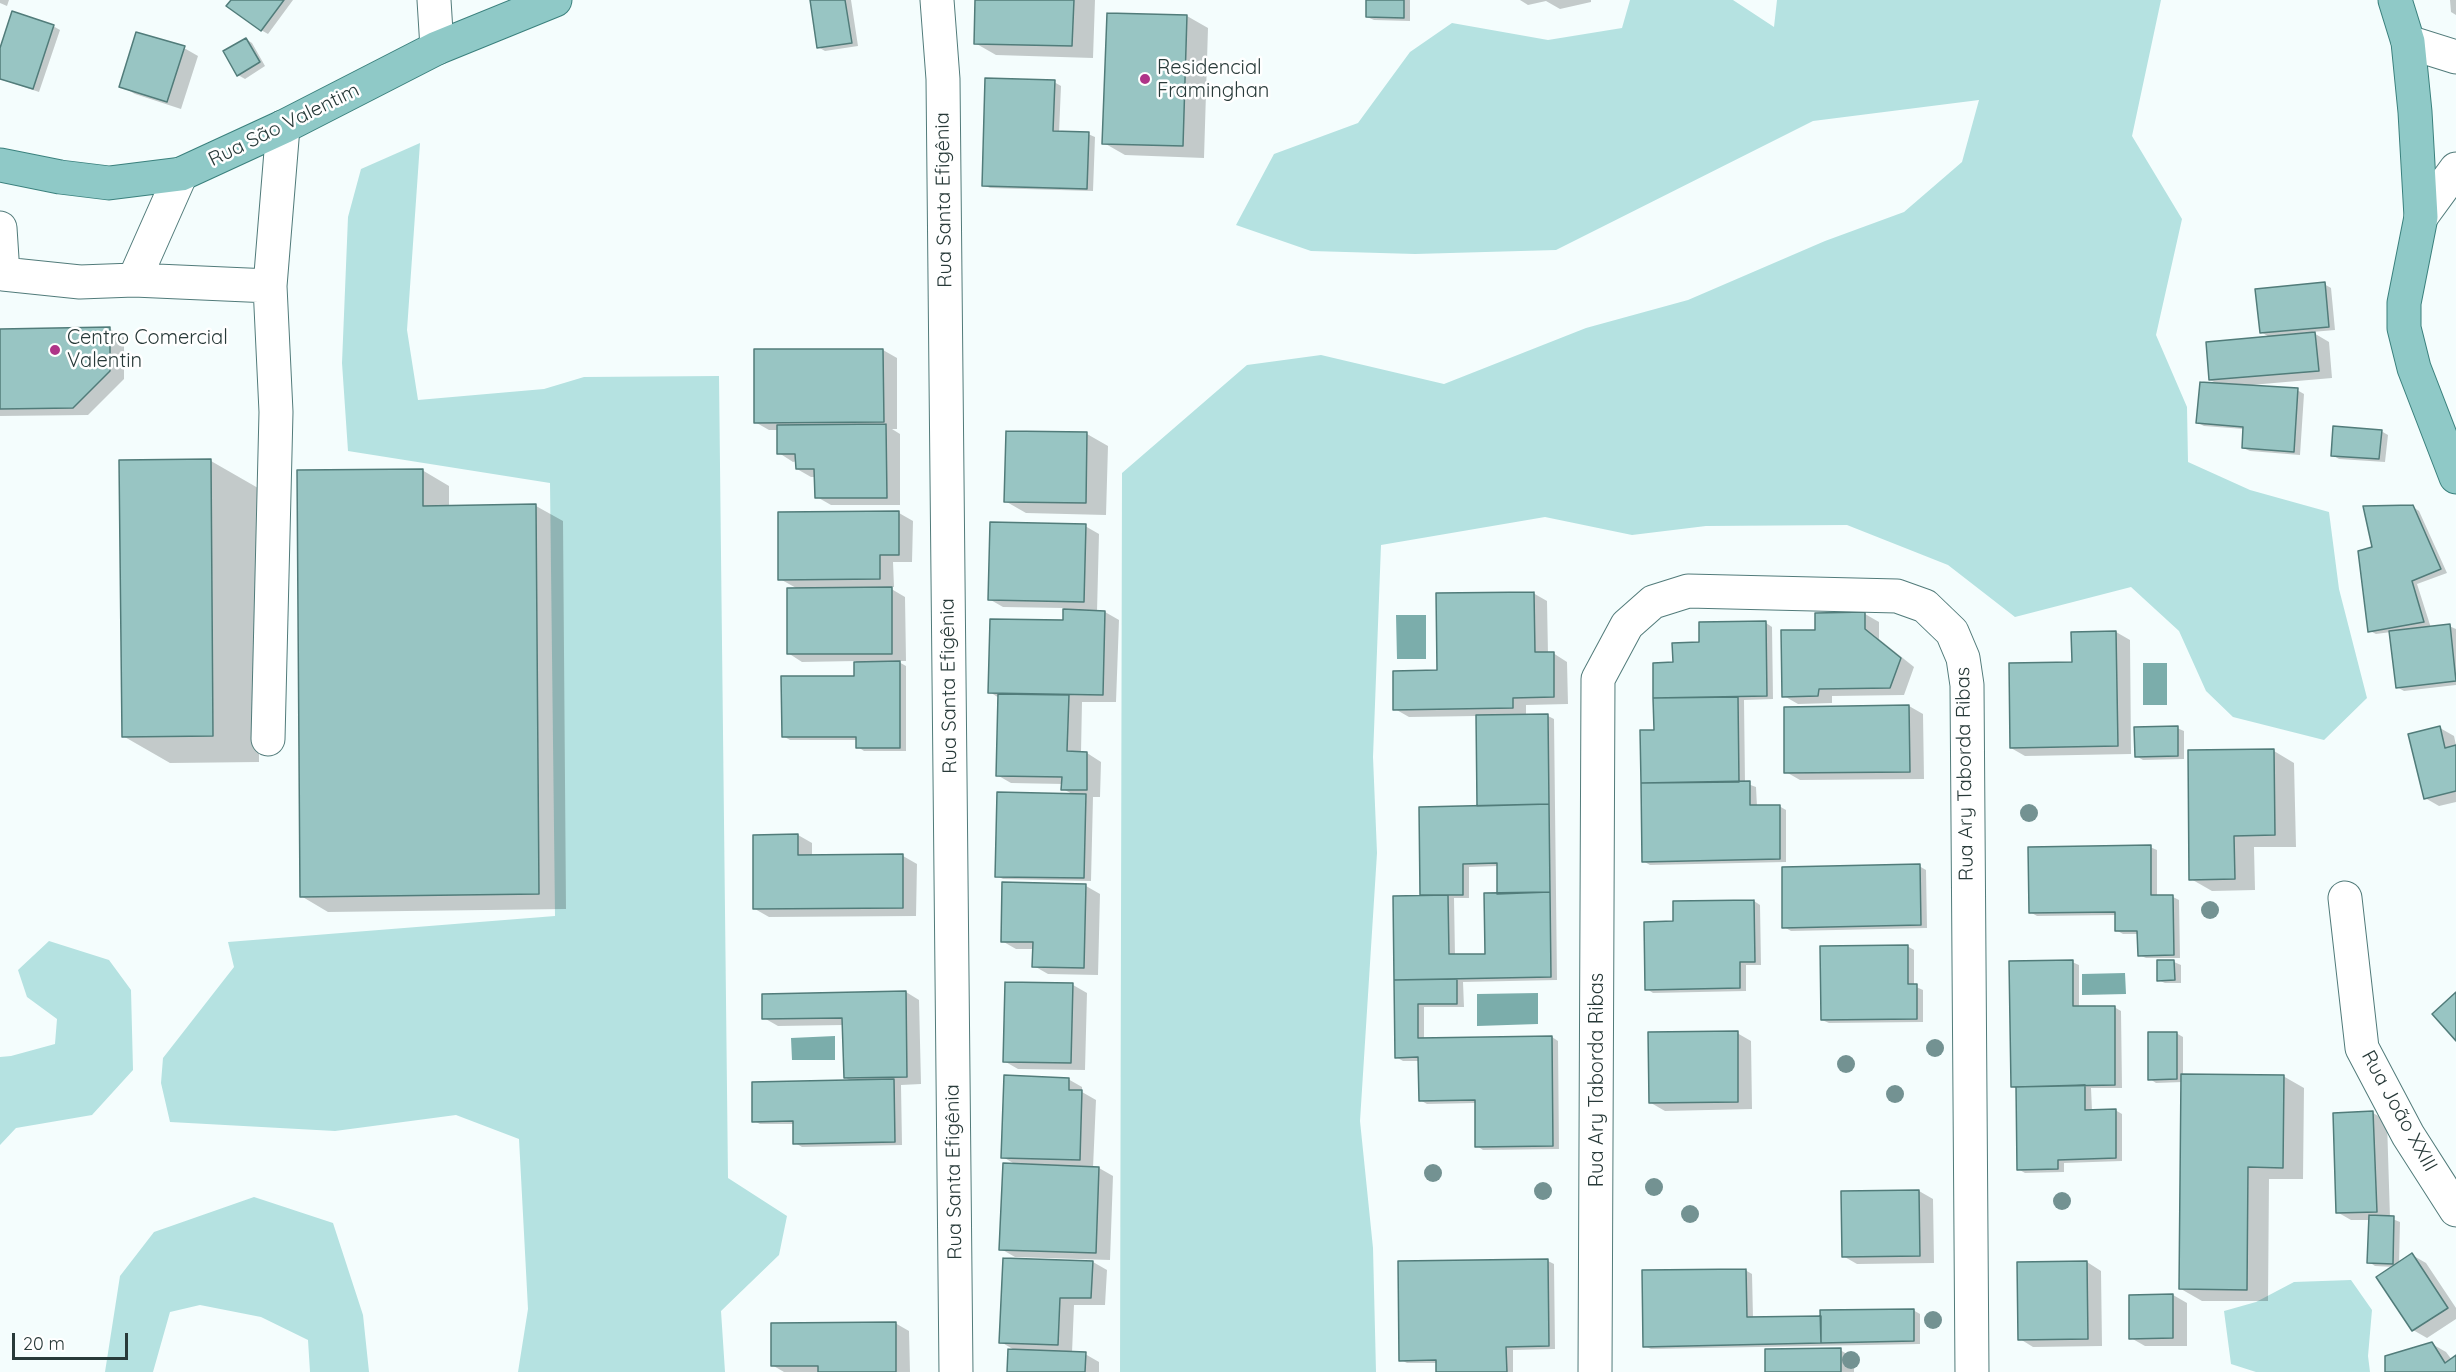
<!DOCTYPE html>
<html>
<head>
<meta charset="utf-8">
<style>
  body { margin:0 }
  #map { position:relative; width:2456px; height:1372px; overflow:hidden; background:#f4fdfd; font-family:Quicksand,sans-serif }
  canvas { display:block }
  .scale { position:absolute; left:12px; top:1333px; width:116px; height:27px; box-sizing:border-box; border:3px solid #283a39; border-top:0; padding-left:8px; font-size:18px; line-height:21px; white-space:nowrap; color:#283a39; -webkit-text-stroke:4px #fff; paint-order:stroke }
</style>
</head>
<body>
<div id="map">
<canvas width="2456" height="1372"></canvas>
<div class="scale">20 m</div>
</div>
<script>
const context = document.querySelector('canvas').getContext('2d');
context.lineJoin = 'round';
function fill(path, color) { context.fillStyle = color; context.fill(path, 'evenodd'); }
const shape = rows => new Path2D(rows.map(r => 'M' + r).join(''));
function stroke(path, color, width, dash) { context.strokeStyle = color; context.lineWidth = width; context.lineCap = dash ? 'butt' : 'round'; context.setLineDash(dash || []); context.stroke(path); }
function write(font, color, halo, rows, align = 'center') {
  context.font = font + ' Quicksand,sans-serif'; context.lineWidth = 5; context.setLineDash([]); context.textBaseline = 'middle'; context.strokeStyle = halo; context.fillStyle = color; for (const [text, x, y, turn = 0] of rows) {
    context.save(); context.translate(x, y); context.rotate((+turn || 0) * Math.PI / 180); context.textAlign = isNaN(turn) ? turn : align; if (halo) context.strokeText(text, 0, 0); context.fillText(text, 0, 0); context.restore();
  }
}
const green = shape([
  [1630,0,1733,0,1774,27,1777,0,2161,0,2132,136,2182,219,2156,335,2187,407,2188,462,2250,490,2329,512,2339,589,2367,698,2324,740,2233,717,2206,691,2179,631,2131,587,2015,617,1948,565,1847,525,1706,526,1632,535,1545,517,1381,545,1373,757,1377,853,1360,1121,1373,1248,1376,1372,1120,1372,1122,473,1247,365,1321,355,1444,384,1586,328,1688,300,1825,241,1904,212,1962,162,1979,100,1813,121,1556,250,1415,254,1311,251,1236,225,1274,154,1358,123,1410,52,1452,23,1548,40,1622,28],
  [420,143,407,330,418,400,544,389,584,377,719,376,728,1178,787,1216,779,1255,721,1311,725,1372,518,1372,528,1309,519,1139,456,1115,335,1131,170,1122,161,1083,163,1058,234,967,228,942,555,916,550,483,348,451,342,363,348,217,361,169],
  [49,941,109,960,131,990,133,1070,92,1115,16,1128,0,1145,0,1057,11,1056,55,1044,57,1019,27,997,18,970],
  [254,1197,333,1223,363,1315,369,1372,310,1372,308,1340,261,1317,200,1305,170,1312,153,1372,105,1372,120,1276,154,1232],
  [2351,1280,2372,1310,2368,1356,2370,1372,2256,1372,2231,1364,2224,1311,2256,1302,2294,1282]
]);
const water = shape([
  [1396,615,1426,615,1426,659,1397,659],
  [2143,663,2167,663,2167,705,2143,705],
  [2125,973,2126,994,2082,995,2082,974],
  [1538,993,1538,1024,1477,1026,1477,994],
  [835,1036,835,1060,792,1060,791,1038]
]);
const shadow = shape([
  [0,0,9,0,7,6,0,3],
  [233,0,293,0,268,34,261,30],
  [811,0,851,0,858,46,825,51,818,47],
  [977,0,1095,0,1093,58,996,55,975,43],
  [1367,0,1410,0,1410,21,1374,20,1367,17],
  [1520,0,1591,0,1591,2,1560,9,1546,1,1528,5],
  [2450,0,2456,0,2456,15,2451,12],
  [1108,14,1187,16,1208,28,1204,158,1125,155,1104,143],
  [53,26,60,30,39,92,0,79,0,53],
  [246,39,252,43,265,66,245,79,238,75],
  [184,48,198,56,181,109,135,94,121,86],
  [1054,82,1061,86,1059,133,1088,134,1095,137,1093,191,990,188,984,185],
  [2324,284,2331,288,2335,330,2312,332,2329,342,2332,378,2251,385,2297,390,2304,394,2300,455,2250,451,2243,448,2244,429,2204,426,2198,423,2220,385,2210,380,2271,338,2261,332],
  [110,329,124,337,124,379,88,415,0,416,0,330],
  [883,350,897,358,897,429,892,429,900,434,900,505,831,505,817,497,816,477,811,477,797,469,797,461,793,462,779,453,779,430,769,430,755,422,756,351],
  [2381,431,2388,435,2385,462,2339,459,2332,455],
  [1007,432,1087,434,1108,446,1106,515,1026,513,1005,501],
  [211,461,258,488,259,762,170,763,123,736],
  [422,470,449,486,449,507,536,506,563,521,566,909,328,912,301,896],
  [2413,507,2419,511,2447,573,2417,584,2431,628,2449,626,2456,629,2456,685,2404,691,2397,687,2391,632,2376,634,2370,631,2373,548],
  [899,513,913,521,912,562,893,562,894,587,888,587,905,597,906,661,897,661,906,666,906,751,864,751,858,747,858,740,790,740,783,736,856,677,856,661,802,662,788,653,798,589,780,579],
  [1085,526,1099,534,1097,612,1105,612,1119,620,1116,702,1082,702,1081,753,1087,753,1101,762,1100,797,1093,797,1091,881,1003,879,997,876,1074,795,1063,789,1063,784,1011,783,997,775,999,698,990,692,1064,622,1064,608,1003,607,989,599],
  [1533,593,1547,601,1548,654,1553,653,1567,662,1568,704,1526,705,1526,716,1548,716,1554,719,1557,980,1463,982,1464,1007,1424,1007,1424,1040,1552,1037,1558,1041,1559,1149,1483,1150,1477,1146,1476,1103,1427,1104,1420,1100,1420,1061,1403,1061,1396,1057,1394,897,1421,896,1420,809,1478,807,1477,716,1409,717,1395,709],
  [1498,866,1499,895,1486,955,1455,956,1454,898,1469,898,1469,867],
  [1865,614,1879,622,1879,639,1914,667,1904,695,1832,696,1832,703,1798,704,1784,696,1816,631],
  [1766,623,1772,627,1773,699,1744,700,1745,783,1756,787,1757,807,1779,806,1786,810,1786,862,1650,865,1643,861,1655,731,1655,665,1674,664,1701,644],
  [2116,632,2130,640,2131,754,2025,756,2011,748],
  [1909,706,1923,714,1924,779,1800,780,1786,772],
  [2177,728,2184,731,2184,759,2143,760,2136,756],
  [2440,728,2454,736,2456,745,2456,802,2439,806,2425,798],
  [2274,751,2294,763,2296,847,2254,847,2255,890,2212,891,2191,879],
  [798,835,812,843,812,857,903,856,917,864,916,916,769,917,755,909],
  [2150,847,2157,850,2157,897,2173,897,2179,900,2180,958,2146,958,2139,955,2139,934,2123,934,2116,930,2116,915,2037,916,2030,912],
  [1919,866,1926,870,1927,928,1791,931,1784,927],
  [1086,886,1100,894,1098,975,1048,974,1034,966,1034,949,1016,949,1002,941],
  [1754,901,1760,905,1761,965,1746,965,1746,991,1653,993,1647,989,1675,923],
  [1907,946,1914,950,1914,986,1923,990,1923,1022,1829,1023,1822,1020],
  [2072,962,2079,965,2079,1008,2114,1007,2121,1011,2122,1088,2091,1088,2092,1111,2115,1110,2122,1114,2122,1161,2064,1163,2064,1172,2025,1173,2018,1169,2018,1089,2012,1086],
  [2174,962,2181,965,2181,983,2165,983,2158,980],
  [1073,985,1087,993,1085,1070,1018,1069,1004,1061],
  [906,992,919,1000,921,1084,901,1085,902,1145,802,1147,795,1143,795,1124,760,1124,754,1121,852,1082,845,1077,844,1025,778,1026,764,1018],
  [1737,1033,1751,1041,1752,1109,1665,1111,1651,1103],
  [2176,1033,2183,1037,2183,1076,2283,1076,2304,1088,2303,1179,2269,1179,2268,1301,2202,1301,2181,1289,2183,1082,2156,1083,2150,1079],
  [1068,1079,1082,1087,1082,1092,1096,1100,1093,1168,1099,1168,1113,1176,1110,1260,1015,1257,1001,1249,1018,1166,1003,1157],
  [2373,1113,2387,1121,2390,1218,2400,1222,2399,1264,2412,1255,2426,1263,2456,1308,2456,1319,2427,1338,2413,1330,2394,1267,2375,1266,2369,1262,2370,1220,2351,1220,2337,1212,2335,1114],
  [1919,1191,1933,1199,1934,1263,1857,1264,1843,1256],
  [1548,1261,1554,1264,1555,1349,1513,1350,1513,1372,1438,1372,1438,1363,1407,1363,1401,1360],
  [1093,1262,1107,1270,1105,1305,1074,1305,1072,1353,1085,1354,1099,1362,1099,1372,1008,1372,1016,1351,1001,1342],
  [2087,1262,2101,1271,2102,1346,2033,1347,2020,1339],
  [1745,1270,1752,1274,1753,1318,1822,1317,1913,1310,1920,1314,1920,1344,1651,1349,1644,1346],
  [2173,1295,2187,1303,2187,1346,2145,1346,2131,1338],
  [895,1323,909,1331,910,1372,784,1372,772,1365],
  [2432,1344,2446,1352,2452,1360,2456,1357,2456,1372,2387,1372],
  [1840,1350,1854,1358,1854,1372,1767,1372]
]);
const building = shape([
  [231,0,284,0,261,31,226,6,231,0],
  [810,0,845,0,852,43,817,48,810,0],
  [975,0,1074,0,1072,46,974,44,975,0],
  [1366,0,1404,0,1404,18,1366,17,1366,0],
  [12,11,54,25,33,89,0,79,0,48,12,11],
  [1107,13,1187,15,1183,146,1102,144,1107,13],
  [136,32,185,46,167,102,119,87,136,32],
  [246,38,260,62,237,76,223,51,246,38],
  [985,78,1055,80,1053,131,1089,132,1087,189,982,186,985,78],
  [2325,282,2329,327,2260,333,2255,289,2325,282],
  [110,327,110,371,73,408,0,409,0,329,110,327],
  [2315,332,2319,371,2209,380,2206,342,2315,332],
  [754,349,883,349,884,422,754,423,754,349],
  [2200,382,2298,388,2294,452,2242,448,2243,427,2196,423,2200,382],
  [886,424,887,498,815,498,814,469,796,469,795,454,777,454,777,425,886,424],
  [2333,426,2382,430,2379,459,2331,456,2333,426],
  [1006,431,1087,432,1086,503,1004,502,1006,431],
  [211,459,213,736,122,737,119,460,211,459],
  [423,469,423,506,536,504,539,894,300,897,297,470,423,469],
  [2413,505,2441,569,2412,581,2424,622,2368,632,2358,551,2372,547,2363,506,2413,505],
  [899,511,899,555,880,555,880,579,778,580,778,512,899,511],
  [990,522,1086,524,1084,602,988,600,990,522],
  [892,587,892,654,787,654,787,588,892,587],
  [1534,592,1535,652,1554,652,1554,697,1513,698,1513,708,1393,710,1393,671,1437,670,1436,593,1534,592],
  [1063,609,1105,611,1103,695,988,693,990,619,1063,620,1063,609],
  [1865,612,1865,629,1901,658,1890,688,1819,689,1818,696,1782,697,1781,630,1815,630,1815,613,1865,612],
  [1766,621,1767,696,1653,698,1653,663,1673,662,1672,643,1699,642,1699,622,1766,621],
  [2450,624,2456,681,2396,688,2389,631,2450,624],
  [2116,631,2118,746,2010,748,2009,663,2072,662,2071,632,2116,631],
  [900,661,900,748,856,748,856,737,782,737,781,676,854,676,854,662,900,661],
  [998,694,1069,695,1067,751,1087,752,1087,790,1061,790,1062,777,996,776,998,694],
  [1738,697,1739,782,1641,783,1640,730,1654,730,1653,698,1738,697],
  [1909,705,1910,772,1784,773,1784,707,1909,705],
  [1548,714,1549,804,1477,806,1476,715,1548,714],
  [2178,726,2178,756,2135,757,2134,727,2178,726],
  [2440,726,2445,748,2456,745,2456,791,2424,799,2408,734,2440,726],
  [2274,749,2275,835,2234,836,2235,879,2189,880,2188,750,2274,749],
  [1750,781,1750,805,1780,805,1780,859,1642,862,1641,783,1750,781],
  [997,792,1086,794,1084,878,995,877,997,792],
  [1549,804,1550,892,1497,894,1497,863,1463,864,1463,895,1420,895,1419,807,1549,804],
  [798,834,798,855,903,854,903,908,753,909,753,835,798,834],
  [2151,845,2151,895,2173,895,2174,955,2138,956,2137,931,2115,931,2115,912,2029,913,2028,847,2151,845],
  [1920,864,1921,925,1782,928,1782,867,1920,864],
  [1002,882,1086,884,1084,968,1032,967,1033,942,1001,942,1002,882],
  [1550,892,1551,977,1394,980,1393,896,1448,895,1449,954,1485,954,1484,893,1550,892],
  [1754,900,1755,962,1740,962,1740,988,1645,990,1644,922,1673,921,1673,901,1754,900],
  [1908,945,1908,984,1917,984,1917,1019,1821,1020,1820,946,1908,945],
  [2073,960,2073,1006,2115,1006,2115,1085,2011,1087,2009,961,2073,960],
  [2157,960,2174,960,2175,980,2157,981,2157,960],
  [1457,979,1457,1004,1418,1004,1418,1038,1552,1036,1553,1146,1475,1147,1475,1100,1419,1101,1418,1057,1395,1058,1394,980,1457,979],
  [1005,982,1073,983,1071,1063,1003,1062,1005,982],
  [906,991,907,1077,844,1078,842,1018,762,1019,762,994,906,991],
  [2456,992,2456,1041,2432,1014,2456,992],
  [1738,1031,1738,1102,1649,1103,1648,1032,1738,1031],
  [2148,1032,2177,1032,2177,1079,2148,1080,2148,1032],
  [2181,1074,2284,1075,2283,1168,2248,1167,2247,1290,2179,1289,2181,1074],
  [1004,1075,1069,1078,1069,1090,1082,1090,1080,1160,1001,1158,1004,1075],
  [894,1079,895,1142,793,1144,793,1121,752,1122,752,1082,894,1079],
  [2085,1085,2085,1110,2116,1109,2116,1158,2058,1160,2058,1169,2017,1170,2016,1087,2085,1085],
  [2373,1111,2377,1212,2336,1213,2333,1113,2373,1111],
  [1003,1163,1099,1167,1096,1253,999,1250,1003,1163],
  [1919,1190,1920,1256,1842,1257,1841,1191,1919,1190],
  [2369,1215,2394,1216,2393,1264,2367,1263,2369,1215],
  [2412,1253,2448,1308,2412,1331,2376,1277,2412,1253],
  [1003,1258,1093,1261,1091,1298,1060,1298,1058,1345,999,1343,1003,1258],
  [1548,1259,1549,1346,1506,1347,1507,1372,1436,1372,1436,1360,1399,1361,1398,1261,1548,1259],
  [2087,1261,2088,1339,2018,1340,2017,1262,2087,1261],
  [1746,1269,1747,1317,1821,1316,1821,1343,1643,1347,1642,1270,1746,1269],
  [2173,1294,2173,1338,2129,1339,2129,1295,2173,1294],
  [1914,1309,1914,1341,1821,1343,1820,1310,1914,1309],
  [896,1322,896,1372,818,1372,818,1366,771,1366,771,1323,896,1322],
  [2432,1342,2445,1363,2456,1355,2456,1372,2385,1372,2385,1356,2432,1342],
  [1841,1348,1841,1372,1765,1372,1765,1349,1841,1348],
  [1008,1349,1086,1352,1085,1372,1007,1372,1008,1349]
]);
const minor = shape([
  [434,0,437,48],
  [937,0,943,79,956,1372],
  [2408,42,2456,57],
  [2421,217,2456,169],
  [0,228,3,274,80,282,134,280,270,286],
  [134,280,181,174],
  [268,739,276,412,270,286,283,127],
  [2345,898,2362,1048,2408,1135,2456,1210],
  [1595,1372,1598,679,1627,625,1653,602,1688,591,1897,596,1925,606,1952,632,1963,658,1967,685,1972,1372]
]);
const major = shape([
  [2395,0,2408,42,2415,112,2421,217,2404,303,2404,328,2414,368,2456,477],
  [0,165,60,177,109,183,181,174,283,127,437,48,555,0]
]);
const trees = [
  [2029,813],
  [2210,910],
  [1935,1048],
  [1846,1064],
  [1895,1094],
  [1433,1173],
  [1654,1187],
  [1543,1191],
  [2062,1201],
  [1690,1214],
  [1933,1320],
  [1851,1360]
];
const markers = [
  [1145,79,6,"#af3488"],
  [55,350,6,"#af3488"]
];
const poiNames = [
  ["Residencial",1157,68],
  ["Framinghan",1157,91],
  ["Centro Comercial",67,338],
  ["Valentin",67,361]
];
const streetNames = [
  ["Rua São Valentim",284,125,-26],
  ["Rua Santa Efigênia",944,200,-91],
  ["Rua Santa Efigênia",949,686,-91],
  ["Rua Ary Taborda Ribas",1965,774,-91],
  ["Rua Ary Taborda Ribas",1597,1080,-90],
  ["Rua João XXIII",2399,1111,61],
  ["Rua Santa Efigênia",954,1172,-91]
];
fill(green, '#b5e2e1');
fill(water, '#7badab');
fill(shadow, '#0003');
fill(building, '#98c5c3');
stroke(building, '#517c7a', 1.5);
stroke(minor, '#517b7a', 35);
stroke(major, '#3a807d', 35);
stroke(minor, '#fff', 33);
stroke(major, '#8fc9c7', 33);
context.fillStyle = '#739292';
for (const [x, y] of trees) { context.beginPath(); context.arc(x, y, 9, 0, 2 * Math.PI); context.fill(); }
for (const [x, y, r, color] of markers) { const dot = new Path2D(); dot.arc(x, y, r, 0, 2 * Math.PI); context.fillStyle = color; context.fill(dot); stroke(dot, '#fff', 2); }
write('20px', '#283a39', '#fff', poiNames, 'left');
write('20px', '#283a39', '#fff', streetNames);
</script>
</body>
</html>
